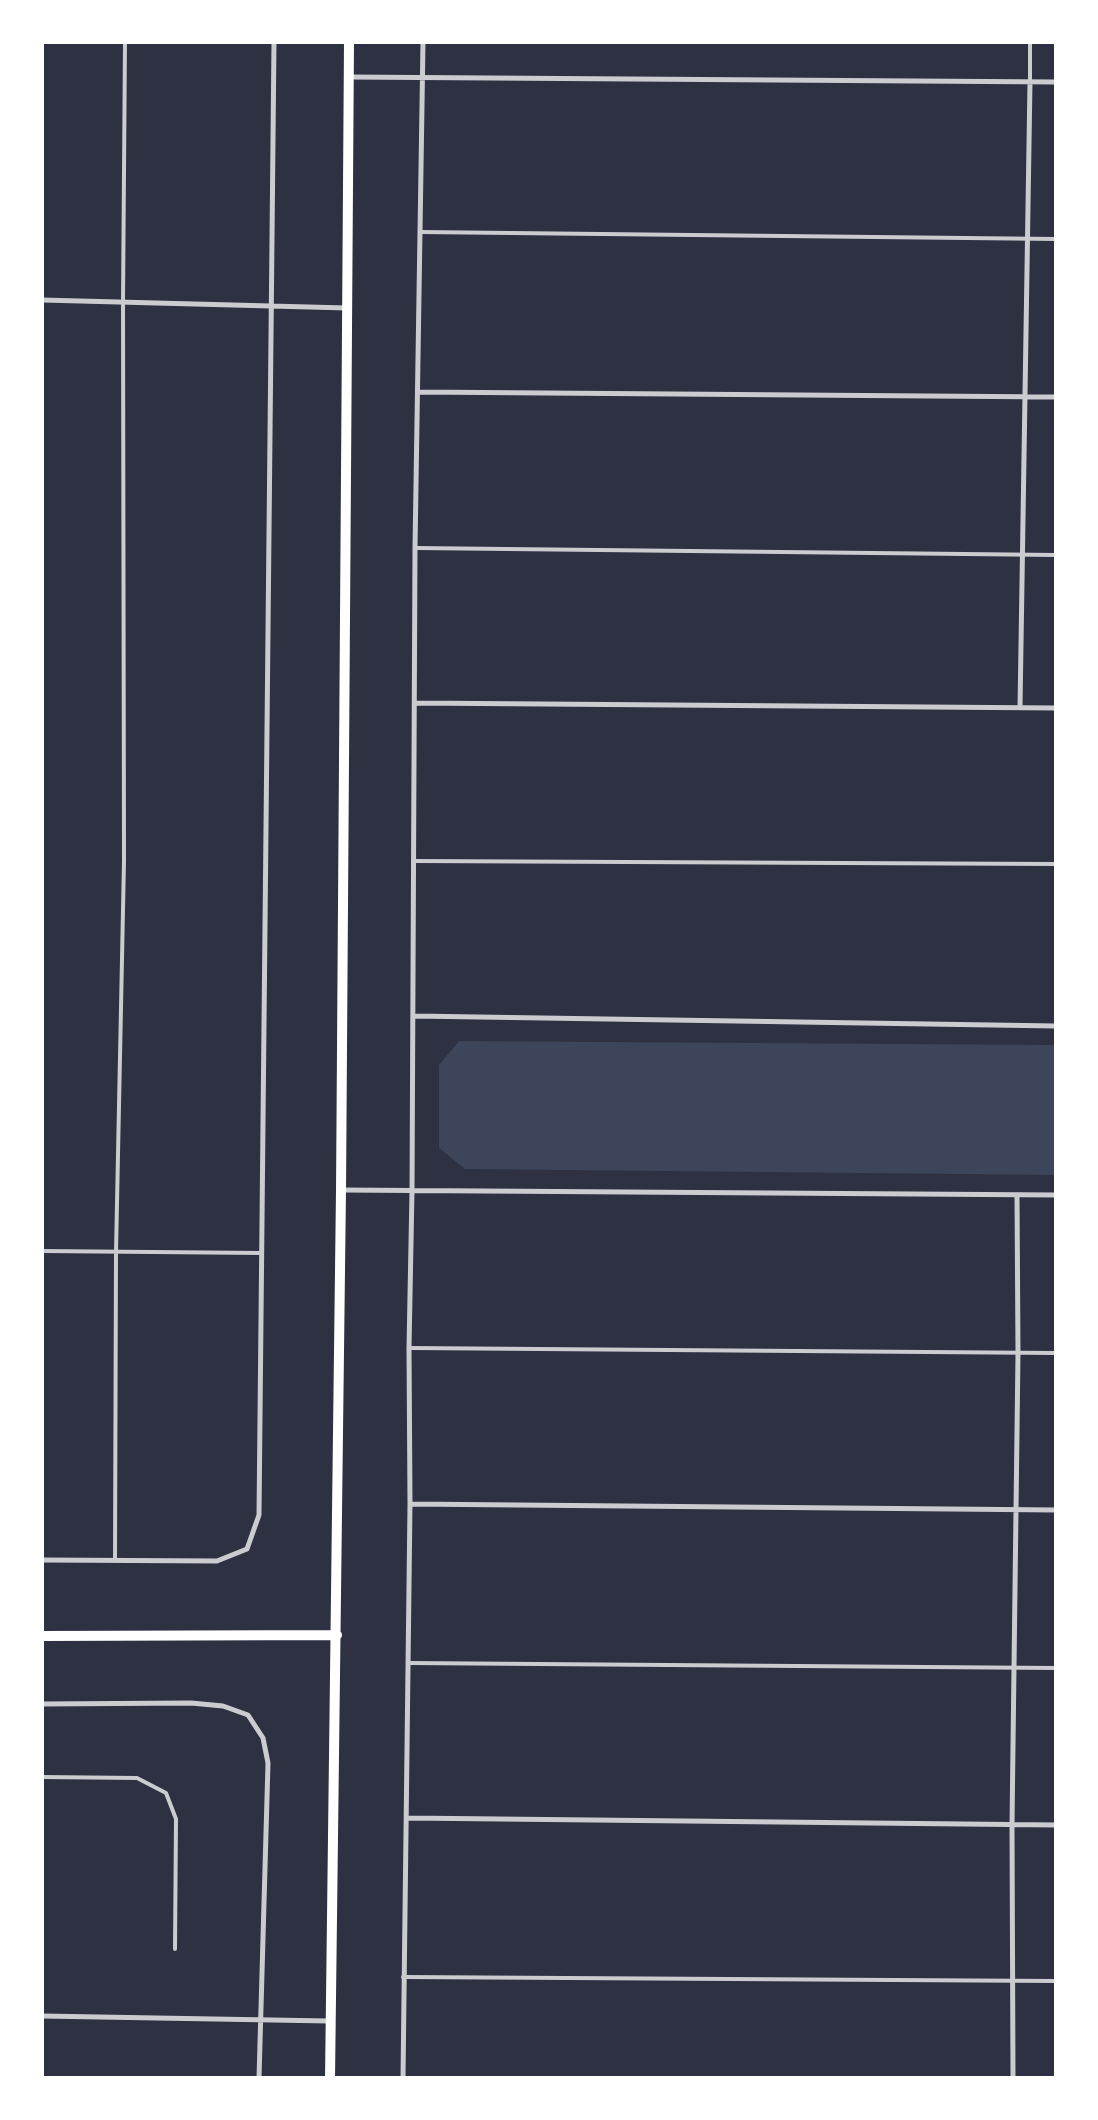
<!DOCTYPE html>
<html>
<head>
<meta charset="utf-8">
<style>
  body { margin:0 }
  #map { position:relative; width:1098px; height:2120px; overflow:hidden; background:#2d3142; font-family:"Roboto Condensed",sans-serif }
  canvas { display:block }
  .frame { position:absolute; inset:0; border:44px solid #fff; pointer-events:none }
</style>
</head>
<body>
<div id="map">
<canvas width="1098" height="2120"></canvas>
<div class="frame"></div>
</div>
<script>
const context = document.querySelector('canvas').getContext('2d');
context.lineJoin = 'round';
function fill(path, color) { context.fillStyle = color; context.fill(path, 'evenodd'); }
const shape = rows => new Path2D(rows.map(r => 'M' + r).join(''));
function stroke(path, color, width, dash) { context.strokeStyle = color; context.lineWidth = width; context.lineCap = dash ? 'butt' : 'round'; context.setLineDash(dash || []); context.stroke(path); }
const green = shape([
  [459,1041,1055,1045,1055,1175,465,1169,439,1148,439,1065]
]);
const service = shape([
  [1030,42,1030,82],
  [420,232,1056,239],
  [415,548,1056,555],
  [413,861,1056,864],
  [42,1251,262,1253],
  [409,1348,1056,1353],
  [115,1560,116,1252,124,861,123,302,125,42],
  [408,1663,1056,1668],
  [42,1777,137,1778,166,1793,176,1819,175,1949],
  [403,1977,1056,1981]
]);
const minor = shape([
  [349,77,1056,82],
  [42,300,347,308],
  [418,392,1056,397],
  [415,703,1056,708],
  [1020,707,1030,82],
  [414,1016,1056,1026],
  [341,1190,1056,1195],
  [410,1504,1056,1510],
  [42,1560,217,1561,247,1549,259,1515,274,42],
  [42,1704,191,1703,223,1706,248,1715,263,1738,268,1763,259,2078],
  [407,1818,1056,1825],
  [42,2016,329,2021],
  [403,2078,410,1504,409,1348,412,1191,415,548,423,42],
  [1013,2078,1012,1825,1018,1353,1017,1195]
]);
const secondary = shape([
  [42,1636,337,1635],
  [330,2078,341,1190,349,42]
]);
fill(green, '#3c4559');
stroke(service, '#caccd0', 4);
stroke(minor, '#caccd0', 5);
stroke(secondary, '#fff', 10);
</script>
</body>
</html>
